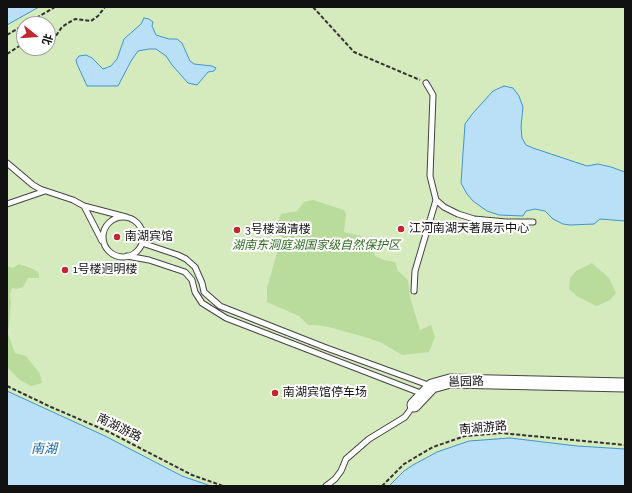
<!DOCTYPE html>
<html>
<head>
<meta charset="utf-8">
<style>
  body { margin:0 }
  #map { position:relative; width:632px; height:493px; overflow:hidden; background:#fffdf5; font-family:"Zilla Slab","Noto Sans SC",serif }
  canvas { display:block }
  .frame { position:absolute; inset:0; border:8px solid #111; pointer-events:none }
  .north { position:absolute; left:16px; top:16px; width:40px; height:40px; box-sizing:border-box; background:#fff; border:1px solid #a0a0a0; border-radius:50%; rotate:107deg; font-size:11px; font-weight:700; line-height:16px; text-align:center; color:#111 }
  .north::after { content:''; display:block; margin:auto; width:14px; height:18px; background:#c4262e; clip-path:polygon(50% 0,100% 100%,50% 72%,0 100%) }
</style>
</head>
<body>
<div id="map">
<canvas width="632" height="493"></canvas>
<div class="frame"></div>
<div class="north">北</div>
</div>
<script>
const context = document.querySelector('canvas').getContext('2d');
context.lineJoin = 'round';
function fill(path, color) { context.fillStyle = color; context.fill(path, 'evenodd'); }
const shape = rows => new Path2D(rows.map(r => 'M' + r).join(''));
function stroke(path, color, width, dash) { context.strokeStyle = color; context.lineWidth = width; context.lineCap = dash ? 'butt' : 'round'; context.setLineDash(dash || []); context.stroke(path); }
function write(font, color, halo, rows, align = 'center') {
  context.font = font + ' "Zilla Slab","Noto Sans SC",serif'; context.lineWidth = 4; context.setLineDash([]); context.textBaseline = 'middle'; context.strokeStyle = halo; context.fillStyle = color; for (const [text, x, y, turn = 0] of rows) {
    context.save(); context.translate(x, y); context.rotate((+turn || 0) * Math.PI / 180); context.textAlign = isNaN(turn) ? turn : align; if (halo) context.strokeText(text, 0, 0); context.fillText(text, 0, 0); context.restore();
  }
}
const green = shape([
  [7,7,625,7,625,486,7,486],
  [24,24,48,24,48,48,24,48]
]);
const forest = shape([
  [313,200,344,210,346,214,344,232,365,237,371,245,375,256,384,260,395,262,398,271,408,280,410,297,420,330,431,325,435,337,429,352,402,355,382,343,368,338,329,327,317,325,308,325,299,316,267,302,267,288,283,231,276,227,281,214,297,211,304,202],
  [592,263,609,278,616,293,610,300,597,306,578,297,569,289,570,278,576,271],
  [19,264,33,269,39,273,39,278,28,278,23,287,17,289,12,288,10,294,11,303,8,334,15,353,26,356,40,374,42,383,31,386,20,380,7,367,7,266,13,268]
]);
const water = shape([
  [7,7,39,7,7,25,7,7],
  [144,18,149,19,153,22,152,26,156,35,169,39,177,39,182,43,190,61,194,64,212,66,216,68,214,71,208,72,197,85,188,83,172,65,166,56,156,49,149,49,138,51,131,61,118,86,87,86,77,64,76,60,79,56,86,55,92,58,103,69,111,66,117,59,124,39,141,24,144,18],
  [504,86,513,88,519,96,523,107,521,127,522,138,526,145,533,148,587,166,598,164,611,167,625,172,625,221,600,219,594,224,570,225,563,224,553,219,545,211,535,209,526,211,523,216,499,215,487,211,473,201,467,194,461,183,465,124,473,113,493,91,504,86],
  [7,391,105,436,182,476,211,486,7,486,7,391],
  [510,438,577,446,625,449,625,486,389,486,404,471,413,465,437,452,469,441,510,438]
]);
const path = shape([
  [313,7,354,52,420,80],
  [26,24,55,7],
  [7,35,24,25],
  [48,43,51,43,62,27,68,23,75,19,91,21,98,16,105,7],
  [7,54,24,43],
  [7,386,51,407,109,432,192,475,223,486],
  [382,486,404,464,433,447,465,436,501,433,625,445]
]);
const service = shape([
  [7,163,33,185,40,189,73,200,84,206,126,217],
  [436,200,444,207,458,214,474,219,506,222,533,222],
  [7,204,45,191],
  [84,206,102,241],
  '103 237a20 20 0 1 1 40 0a20 20 0 1 1-40 0Z',
  [142,243,178,255,186,259,195,267,202,283,204,292,220,306,324,347,431,386],
  [127,256,149,260,185,272,192,280,195,292,202,303,226,318,423,394],
  [414,291,415,271,436,200,430,176,433,95,426,83],
  [326,486,335,479,341,471,346,459,369,439,405,417,413,406]
]);
const tertiary = shape([
  [414,405,432,386,450,381,625,385]
]);
const markers = [
  [401,229,4,"#c4262e"],
  [237,230,4,"#c4262e"],
  [117,237,4,"#c4262e"],
  [65,270,4,"#c4262e"],
  [275,393,4,"#c4262e"]
];
const poiNames = [
  ["江河南湖天著展示中心",409,229],
  ["3号楼涵清楼",245,230],
  ["南湖宾馆",125,237],
  ["1号楼迥明楼",73,270],
  ["南湖宾馆停车场",283,393]
];
const parkNames = [
  ["湖南东洞庭湖国家级自然保护区",316,246]
];
const streetNames = [
  ["邕园路",466,382,-2],
  ["南湖游路",119,428,26],
  ["南湖游路",483,428,-5]
];
const waterNames = [
  ["南湖",44,449]
];
fill(green, '#d5ebbd');
fill(forest, '#b9dc9c');
fill(water, '#b9e0f7');
stroke(water, '#3f96cf', 1);
stroke(service, '#444', 7);
stroke(tertiary, '#444', 15);
stroke(path, '#333', 2, [4, 2]);
stroke(service, '#fff', 5);
stroke(tertiary, '#fff', 13);
for (const [x, y, r, color] of markers) { const dot = new Path2D(); dot.arc(x, y, r, 0, 2 * Math.PI); context.fillStyle = color; context.fill(dot); stroke(dot, '#fff', 1.5); }
write('12px', '#111', '#fff', poiNames, 'left');
write('italic 12px', '#2f6b1f', '#fff', parkNames);
write('12px', '#111', '#fff', streetNames);
write('italic 13px', '#1768a6', '#fff', waterNames);
</script>
</body>
</html>
